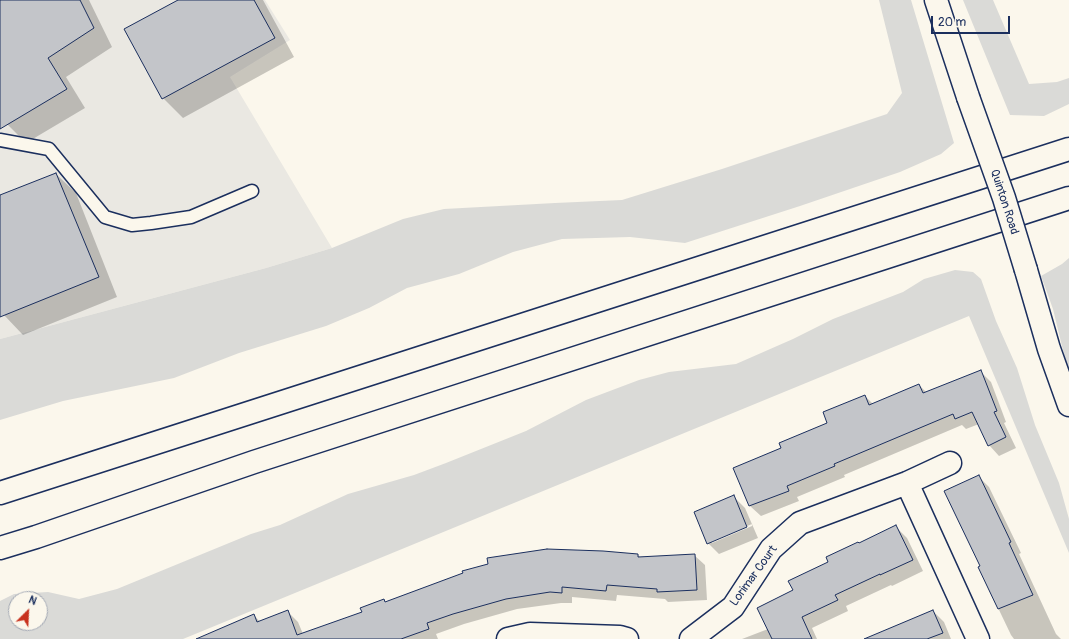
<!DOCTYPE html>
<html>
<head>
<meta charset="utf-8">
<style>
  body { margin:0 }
  #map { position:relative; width:1069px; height:639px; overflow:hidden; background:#fbf7ec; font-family:Pangolin,sans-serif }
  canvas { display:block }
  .north { position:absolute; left:8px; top:591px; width:40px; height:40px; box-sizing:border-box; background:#fbf7ec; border:1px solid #a1a7b3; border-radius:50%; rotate:24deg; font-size:11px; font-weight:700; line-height:16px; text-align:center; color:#1b2f5e }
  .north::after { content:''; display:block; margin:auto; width:14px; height:18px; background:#c8321e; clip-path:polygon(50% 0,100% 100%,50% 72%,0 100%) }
  .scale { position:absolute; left:931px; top:16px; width:79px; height:18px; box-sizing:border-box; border:2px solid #1b2f5e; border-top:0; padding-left:5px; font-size:12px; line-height:14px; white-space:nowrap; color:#1b2f5e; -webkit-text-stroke:3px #fbf7ec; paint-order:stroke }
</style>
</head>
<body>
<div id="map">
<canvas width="1069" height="639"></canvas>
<div class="north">N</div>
<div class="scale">20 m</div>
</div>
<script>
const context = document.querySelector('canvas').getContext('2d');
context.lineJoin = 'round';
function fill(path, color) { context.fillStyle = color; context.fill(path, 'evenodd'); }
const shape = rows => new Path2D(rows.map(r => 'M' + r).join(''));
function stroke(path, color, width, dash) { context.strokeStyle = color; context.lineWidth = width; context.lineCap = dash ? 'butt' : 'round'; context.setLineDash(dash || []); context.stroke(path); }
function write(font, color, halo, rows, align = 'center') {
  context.font = font + ' Pangolin,sans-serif'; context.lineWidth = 4; context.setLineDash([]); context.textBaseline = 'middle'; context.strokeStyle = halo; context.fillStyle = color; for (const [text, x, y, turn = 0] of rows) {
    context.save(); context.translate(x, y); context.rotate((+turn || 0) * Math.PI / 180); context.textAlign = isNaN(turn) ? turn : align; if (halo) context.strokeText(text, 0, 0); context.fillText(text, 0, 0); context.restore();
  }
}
const built = shape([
  [0,0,265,0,290,40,230,77,332,248,266,268,0,339]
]);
const green = shape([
  [879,0,911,0,954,143,941,154,900,172,800,206,685,243,630,237,562,239,513,252,459,274,407,288,369,308,326,326,239,353,174,378,63,401,0,420,0,339,266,268,332,248,403,219,444,209,555,203,622,200,722,169,887,114,902,93],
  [963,0,993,0,1029,84,1057,82,1069,78,1069,104,1044,116,1010,115],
  [1069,258,1069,375,1053,309,1041,276,1062,264],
  [955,270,973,272,981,279,996,321,1017,368,1035,425,1059,483,1069,519,1069,553,969,316,183,639,0,639,0,601,14,594,48,592,79,599,117,589,251,534,280,525,348,494,414,475,446,463,526,431,586,400,639,380,669,372,736,364,793,339,833,319,903,292,924,279],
  [16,599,40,599,40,623,16,623]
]);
const shadow = shape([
  [0,0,89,0,112,47,66,77,85,108,26,143,7,124,0,113],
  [180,0,263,0,294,57,183,118,163,98],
  [56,174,76,193,117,297,23,335,4,315,0,306,0,196],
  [980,371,991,382,1006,422,1004,423,1016,448,999,456,989,445,979,424,966,429,962,425,844,475,845,477,797,497,799,501,761,516,750,506,782,448,828,424,865,396,874,405,919,385,927,393],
  [978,476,989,487,1021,553,1019,554,1056,634,1061,639,1014,639,1011,635,979,568,981,567],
  [734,497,745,508,758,538,719,554,708,543],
  [752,524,752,526,712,543,712,541],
  [896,527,907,538,923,571,892,586,891,585,846,606,848,611,812,628,817,639,742,639,768,629,794,591,829,562,859,544],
  [638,555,641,558,694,555,705,565,707,600,668,602,665,599,617,595,616,601,572,597,572,603,561,603,517,609,464,624,436,634,438,639,222,639,254,615,260,622,287,611,298,622,303,634,363,613,386,603],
  [933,611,944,622,951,639,902,639]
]);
const building = shape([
  [0,0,80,0,94,28,48,58,67,89,0,129,0,0],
  [178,0,254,0,275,38,162,99,124,29,178,0],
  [56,173,99,277,0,317,0,195,56,173],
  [981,370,997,411,994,412,1006,437,988,446,972,412,955,419,953,414,834,464,835,466,787,486,789,491,749,506,733,468,781,448,779,443,827,423,823,412,865,395,869,405,919,384,923,393,981,370],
  [979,475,1011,542,1009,543,1033,595,998,609,978,567,980,566,944,491,979,475],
  [734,495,747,527,707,544,694,512,734,495],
  [896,525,913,560,880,575,880,574,835,595,838,600,802,617,812,639,772,639,757,608,793,590,788,581,828,562,826,557,858,542,859,543,896,525],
  [547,549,603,551,638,554,638,557,695,554,697,590,657,592,657,589,607,585,606,591,562,587,562,593,550,592,506,599,453,614,427,623,429,629,401,639,196,639,254,614,257,622,288,610,297,635,362,612,360,608,384,599,385,602,463,573,462,571,488,564,487,558,547,549],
  [933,610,943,633,927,639,864,639,933,610]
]);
const lane = shape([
  [0,140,49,149,105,217,132,225,151,223,191,217,252,191]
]);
const street = shape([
  [936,0,968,97],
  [1026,270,1049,349,1069,405],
  [907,483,978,639],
  [508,639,530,634,620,637,627,639],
  [691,639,733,607,771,549,800,523,907,483,950,463]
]);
const highway = shape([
  [0,493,1069,149],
  [0,548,36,537,254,462,1069,198]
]);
const streetBridge = shape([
  [968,97,1004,198,1026,270]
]);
const streetNames = [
  ["Quinton Road",1004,202,72],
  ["Lorimar Court",754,576,-54]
];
fill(built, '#eae8e2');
fill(green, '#dadad7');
fill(shadow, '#0003');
fill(building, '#c3c5c9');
stroke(building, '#1b2f5e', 1);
stroke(lane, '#1b2f5e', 15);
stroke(street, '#1b2f5e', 25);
stroke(highway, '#1b2f5e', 25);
stroke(lane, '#fbf7ec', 12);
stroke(street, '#fbf7ec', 22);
stroke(highway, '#fbf7ec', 22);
stroke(streetBridge, '#1b2f5e', 25, []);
stroke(streetBridge, '#fbf7ec', 22);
write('12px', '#1b2f5e', '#fbf7ec', streetNames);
</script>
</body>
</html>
